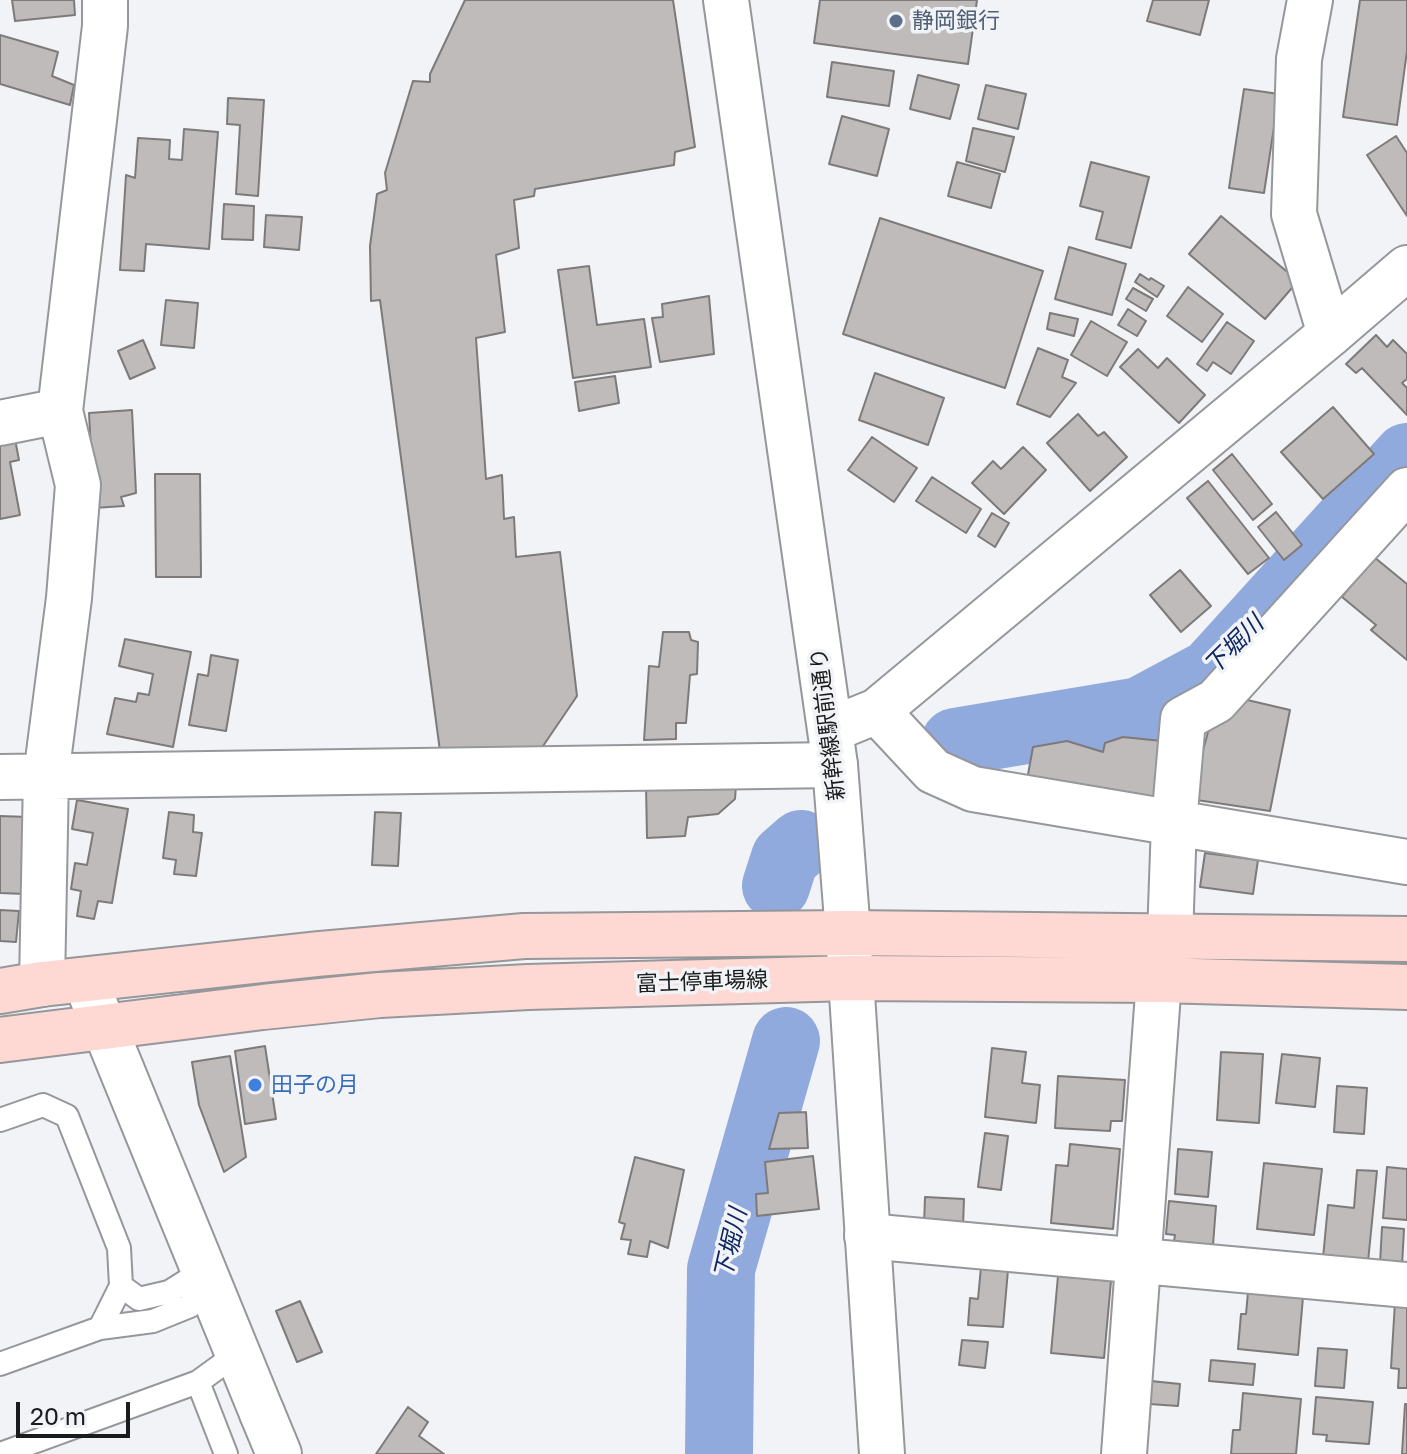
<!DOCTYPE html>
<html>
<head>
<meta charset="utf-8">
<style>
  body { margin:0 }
  #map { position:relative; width:1407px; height:1454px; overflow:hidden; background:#f1f3f6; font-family:"Golos Text",sans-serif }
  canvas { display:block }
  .scale { position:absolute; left:16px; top:1402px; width:114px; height:36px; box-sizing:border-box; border:4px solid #1a1b1c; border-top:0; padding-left:10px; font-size:24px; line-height:28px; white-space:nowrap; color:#1a1b1c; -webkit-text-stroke:6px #f1f3f6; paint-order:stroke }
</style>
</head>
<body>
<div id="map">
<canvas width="1407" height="1454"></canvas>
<div class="scale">20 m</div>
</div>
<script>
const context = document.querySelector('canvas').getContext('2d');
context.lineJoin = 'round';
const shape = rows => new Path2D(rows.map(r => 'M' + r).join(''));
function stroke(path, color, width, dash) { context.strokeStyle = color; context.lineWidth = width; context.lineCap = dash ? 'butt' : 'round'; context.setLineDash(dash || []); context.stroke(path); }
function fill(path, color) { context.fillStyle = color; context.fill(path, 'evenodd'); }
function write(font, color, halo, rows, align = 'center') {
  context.font = font + ' "Golos Text","Noto Sans JP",sans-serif'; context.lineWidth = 7; context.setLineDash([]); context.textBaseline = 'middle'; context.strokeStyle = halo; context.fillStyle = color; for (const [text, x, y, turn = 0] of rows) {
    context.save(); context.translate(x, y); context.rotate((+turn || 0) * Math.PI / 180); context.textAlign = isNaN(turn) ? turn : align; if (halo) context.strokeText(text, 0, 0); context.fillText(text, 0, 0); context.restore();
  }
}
const river = shape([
  [955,742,1140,711,1211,673,1407,457],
  [776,886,785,858,801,844],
  [719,1454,721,1269,786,1041]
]);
const building = shape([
  [12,0,74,0,75,15,15,21,12,0],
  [465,0,673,0,695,147,675,152,674,165,535,189,534,196,514,200,519,248,496,255,505,332,476,338,486,479,502,475,504,519,514,517,516,557,560,552,577,696,541,749,440,751,380,300,371,301,370,246,377,194,387,190,385,173,413,81,430,82,430,74,465,0],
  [820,0,977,0,968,64,814,43,820,0],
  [1153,0,1209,0,1200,35,1147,21,1153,0],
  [1360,0,1407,0,1407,51,1397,125,1343,117,1360,0],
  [0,35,58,52,52,76,74,85,70,105,0,84,0,35],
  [832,62,894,71,889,106,827,97,832,62],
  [918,75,959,85,950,119,910,109,918,75],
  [986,85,1026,94,1018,129,978,119,986,85],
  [1244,89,1279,94,1264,193,1229,188,1244,89],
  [228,98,264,100,258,196,236,194,240,125,227,124,228,98],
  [842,116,889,129,877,176,829,164,842,116],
  [973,128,1014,137,1005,172,966,161,973,128],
  [184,129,218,132,209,249,146,244,144,271,120,270,126,175,135,178,138,138,170,140,169,159,182,160,184,129],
  [1396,136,1407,153,1407,216,1367,155,1396,136],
  [957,162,1000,174,991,208,948,196,957,162],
  [1091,162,1149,177,1131,248,1096,239,1103,212,1080,206,1091,162],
  [224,204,254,206,253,240,222,239,224,204],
  [266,215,302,217,299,250,264,247,266,215],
  [1221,216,1298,281,1265,319,1189,254,1221,216],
  [880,218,1043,271,1005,388,843,334,880,218],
  [1069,247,1126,264,1112,315,1055,299,1069,247],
  [589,266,597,325,644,319,651,367,573,378,558,270,589,266],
  [1140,274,1149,280,1151,278,1164,286,1157,297,1135,282,1140,274],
  [1188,287,1223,314,1202,342,1167,316,1188,287],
  [1133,288,1153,299,1146,311,1126,299,1133,288],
  [709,296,714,354,660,362,652,318,663,317,662,304,709,296],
  [166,300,198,303,194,348,161,345,166,300],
  [1128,309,1146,321,1137,336,1118,325,1128,309],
  [1050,313,1078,319,1074,336,1047,329,1050,313],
  [1091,321,1127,342,1107,376,1071,355,1091,321],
  [1227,322,1254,341,1231,374,1213,362,1207,371,1197,364,1227,322],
  [1376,335,1387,347,1393,340,1407,354,1407,379,1402,383,1407,388,1407,415,1362,368,1356,373,1346,364,1376,335],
  [143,340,155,368,130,379,118,351,143,340],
  [1038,348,1068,360,1062,377,1076,383,1050,417,1017,404,1038,348],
  [1138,349,1158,368,1167,358,1205,395,1179,423,1120,367,1138,349],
  [875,373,944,398,928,445,859,420,875,373],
  [615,376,619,403,579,411,575,382,615,376],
  [1333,407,1374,454,1323,499,1281,452,1333,407],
  [132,410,136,493,121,497,124,506,94,508,89,413,132,410],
  [1078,414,1098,436,1104,432,1127,457,1090,491,1047,443,1078,414],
  [14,434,19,460,10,462,20,515,0,519,0,437,14,434],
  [872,437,917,468,894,502,848,470,872,437],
  [1023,447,1046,470,1004,514,972,483,993,461,1001,469,1023,447],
  [1232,454,1272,504,1253,520,1213,470,1232,454],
  [155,474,200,474,201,577,156,577,155,474],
  [932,477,981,509,966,533,916,501,932,477],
  [1208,481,1269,558,1248,574,1187,498,1208,481],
  [1276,512,1302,545,1284,560,1258,527,1276,512],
  [992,513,1009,523,995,547,978,536,992,513],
  [1374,557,1407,584,1407,660,1371,630,1376,625,1342,597,1374,557],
  [1180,570,1211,606,1181,632,1150,595,1180,570],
  [663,632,689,632,691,640,698,642,697,674,690,675,686,723,676,723,676,739,644,740,649,666,659,667,663,632],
  [125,639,191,652,173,747,107,734,115,698,136,702,138,693,149,695,153,674,119,666,125,639],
  [211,655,238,660,226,731,189,725,198,674,208,676,211,655],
  [1243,699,1290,710,1270,811,1190,799,1208,732,1243,699],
  [1123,737,1162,741,1154,797,1027,780,1033,747,1067,741,1103,752,1105,743,1123,737],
  [646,785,736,785,735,799,718,814,688,817,685,836,647,838,646,785],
  [77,800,128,809,112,903,98,901,94,919,77,916,81,891,71,889,75,863,87,865,93,833,72,829,77,800],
  [169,812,194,815,193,832,202,833,196,876,174,874,176,860,163,858,169,812],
  [375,812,401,813,398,866,372,865,375,812],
  [0,816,28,817,26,894,0,893,0,816],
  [1205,853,1258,860,1253,894,1200,887,1205,853],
  [0,910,19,911,16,942,0,941,0,910],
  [265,1046,276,1119,245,1124,235,1051,265,1046],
  [992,1048,1026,1052,1022,1083,1040,1085,1036,1123,985,1117,992,1048],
  [1221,1052,1263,1054,1259,1123,1217,1120,1221,1052],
  [1282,1054,1320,1058,1315,1107,1276,1103,1282,1054],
  [230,1056,246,1157,224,1172,199,1105,192,1062,230,1056],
  [1058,1076,1125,1080,1122,1121,1111,1121,1110,1131,1055,1128,1058,1076],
  [1337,1086,1367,1088,1364,1134,1334,1132,1337,1086],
  [806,1112,808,1148,769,1149,779,1113,806,1112],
  [985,1133,1008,1136,1001,1190,978,1187,985,1133],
  [1070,1144,1120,1149,1113,1229,1051,1223,1056,1165,1068,1166,1070,1144],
  [1178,1149,1212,1152,1208,1197,1175,1194,1178,1149],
  [813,1156,819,1209,757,1216,756,1194,768,1193,765,1162,813,1156],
  [635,1157,684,1170,668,1248,650,1241,647,1257,628,1254,631,1240,621,1239,625,1224,619,1222,635,1157],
  [1264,1163,1322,1169,1314,1235,1257,1229,1264,1163],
  [1387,1167,1407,1169,1407,1220,1383,1218,1387,1167],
  [1357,1170,1377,1171,1368,1262,1323,1258,1328,1205,1354,1208,1357,1170],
  [925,1197,964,1199,963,1226,924,1225,925,1197],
  [1169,1201,1216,1206,1213,1245,1174,1241,1175,1235,1166,1234,1169,1201],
  [1382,1227,1404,1229,1402,1266,1380,1264,1382,1227],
  [981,1267,1008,1270,1003,1327,968,1325,970,1298,978,1299,981,1267],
  [1058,1276,1111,1281,1104,1358,1051,1353,1058,1276],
  [1248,1292,1303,1297,1298,1355,1238,1349,1241,1314,1246,1314,1248,1292],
  [300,1301,322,1352,297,1362,276,1311,300,1301],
  [1395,1302,1407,1303,1407,1388,1398,1388,1399,1369,1391,1368,1395,1302],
  [962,1340,988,1342,985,1368,959,1365,962,1340],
  [1318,1348,1347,1350,1344,1388,1315,1386,1318,1348],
  [1211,1360,1255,1364,1253,1385,1209,1381,1211,1360],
  [1151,1381,1180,1384,1178,1406,1149,1404,1151,1381],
  [1243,1393,1301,1399,1296,1454,1231,1454,1233,1430,1240,1430,1243,1393],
  [1316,1397,1373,1402,1369,1444,1326,1441,1327,1435,1313,1434,1316,1397],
  [1405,1404,1407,1404,1407,1454,1402,1454,1405,1404],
  [408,1407,428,1422,419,1436,444,1454,376,1454,408,1407]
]);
const service = shape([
  [0,1120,43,1105,67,1116,119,1248,121,1286,139,1299,169,1292,204,1270],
  [100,1328,121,1286],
  [0,1364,100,1328,153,1321,190,1306,202,1275],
  [198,1382,226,1454],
  [4,1454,3,1453,198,1382,238,1353]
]);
const minor = shape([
  [1310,0,1299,59,1294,214,1330,334],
  [0,423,60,411,105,26,105,0],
  [877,711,933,771,973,789,1407,862],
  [0,777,835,765],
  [42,984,46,776,69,598,78,485,60,411],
  [867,1236,1407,1285],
  [262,1413,279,1454],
  [1124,1454,1159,980,1170,937,1174,823,1183,719,1216,701,1407,490]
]);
const tertiary = shape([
  [726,0,835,765,848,933,882,1454],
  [830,730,877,711,1330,334,1407,268],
  [85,980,262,1413]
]);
const secondary = shape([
  [0,991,42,984,318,954,524,936,848,933,1407,939],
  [0,1040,263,1007,380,995,528,987,851,978,1159,980,1407,987]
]);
const markers = [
  [896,21,8,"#5c6f8a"],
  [255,1085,8,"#3f7fe0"]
];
const serviceNames = [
  ["静岡銀行",912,21]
];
const streetNames = [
  ["新幹線駅前通り",828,724,-97],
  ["富士停車場線",702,982,-2]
];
const shopNames = [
  ["田子の月",271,1085]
];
const waterNames = [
  ["下堀川",1234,645,-45],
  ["下堀川",731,1244,-77]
];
stroke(river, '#91aade', 68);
fill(building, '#bfbbbb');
stroke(building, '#7e7a7a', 2);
stroke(service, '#95979a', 26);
stroke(minor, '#95979a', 48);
stroke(tertiary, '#95979a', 48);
stroke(secondary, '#95979a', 48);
stroke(service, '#fff', 22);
stroke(minor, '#fff', 44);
stroke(tertiary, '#fff', 44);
stroke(secondary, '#fed8d3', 44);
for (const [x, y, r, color] of markers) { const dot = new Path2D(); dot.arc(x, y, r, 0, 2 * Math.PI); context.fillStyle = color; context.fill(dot); stroke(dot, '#f1f3f6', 3); }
write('22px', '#4e5e75', '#f1f3f6', serviceNames, 'left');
write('22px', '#1a1b1c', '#f1f3f6', streetNames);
write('22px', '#366cbe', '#f1f3f6', shopNames, 'left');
write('italic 24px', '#0e2661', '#f1f3f6', waterNames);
</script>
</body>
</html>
